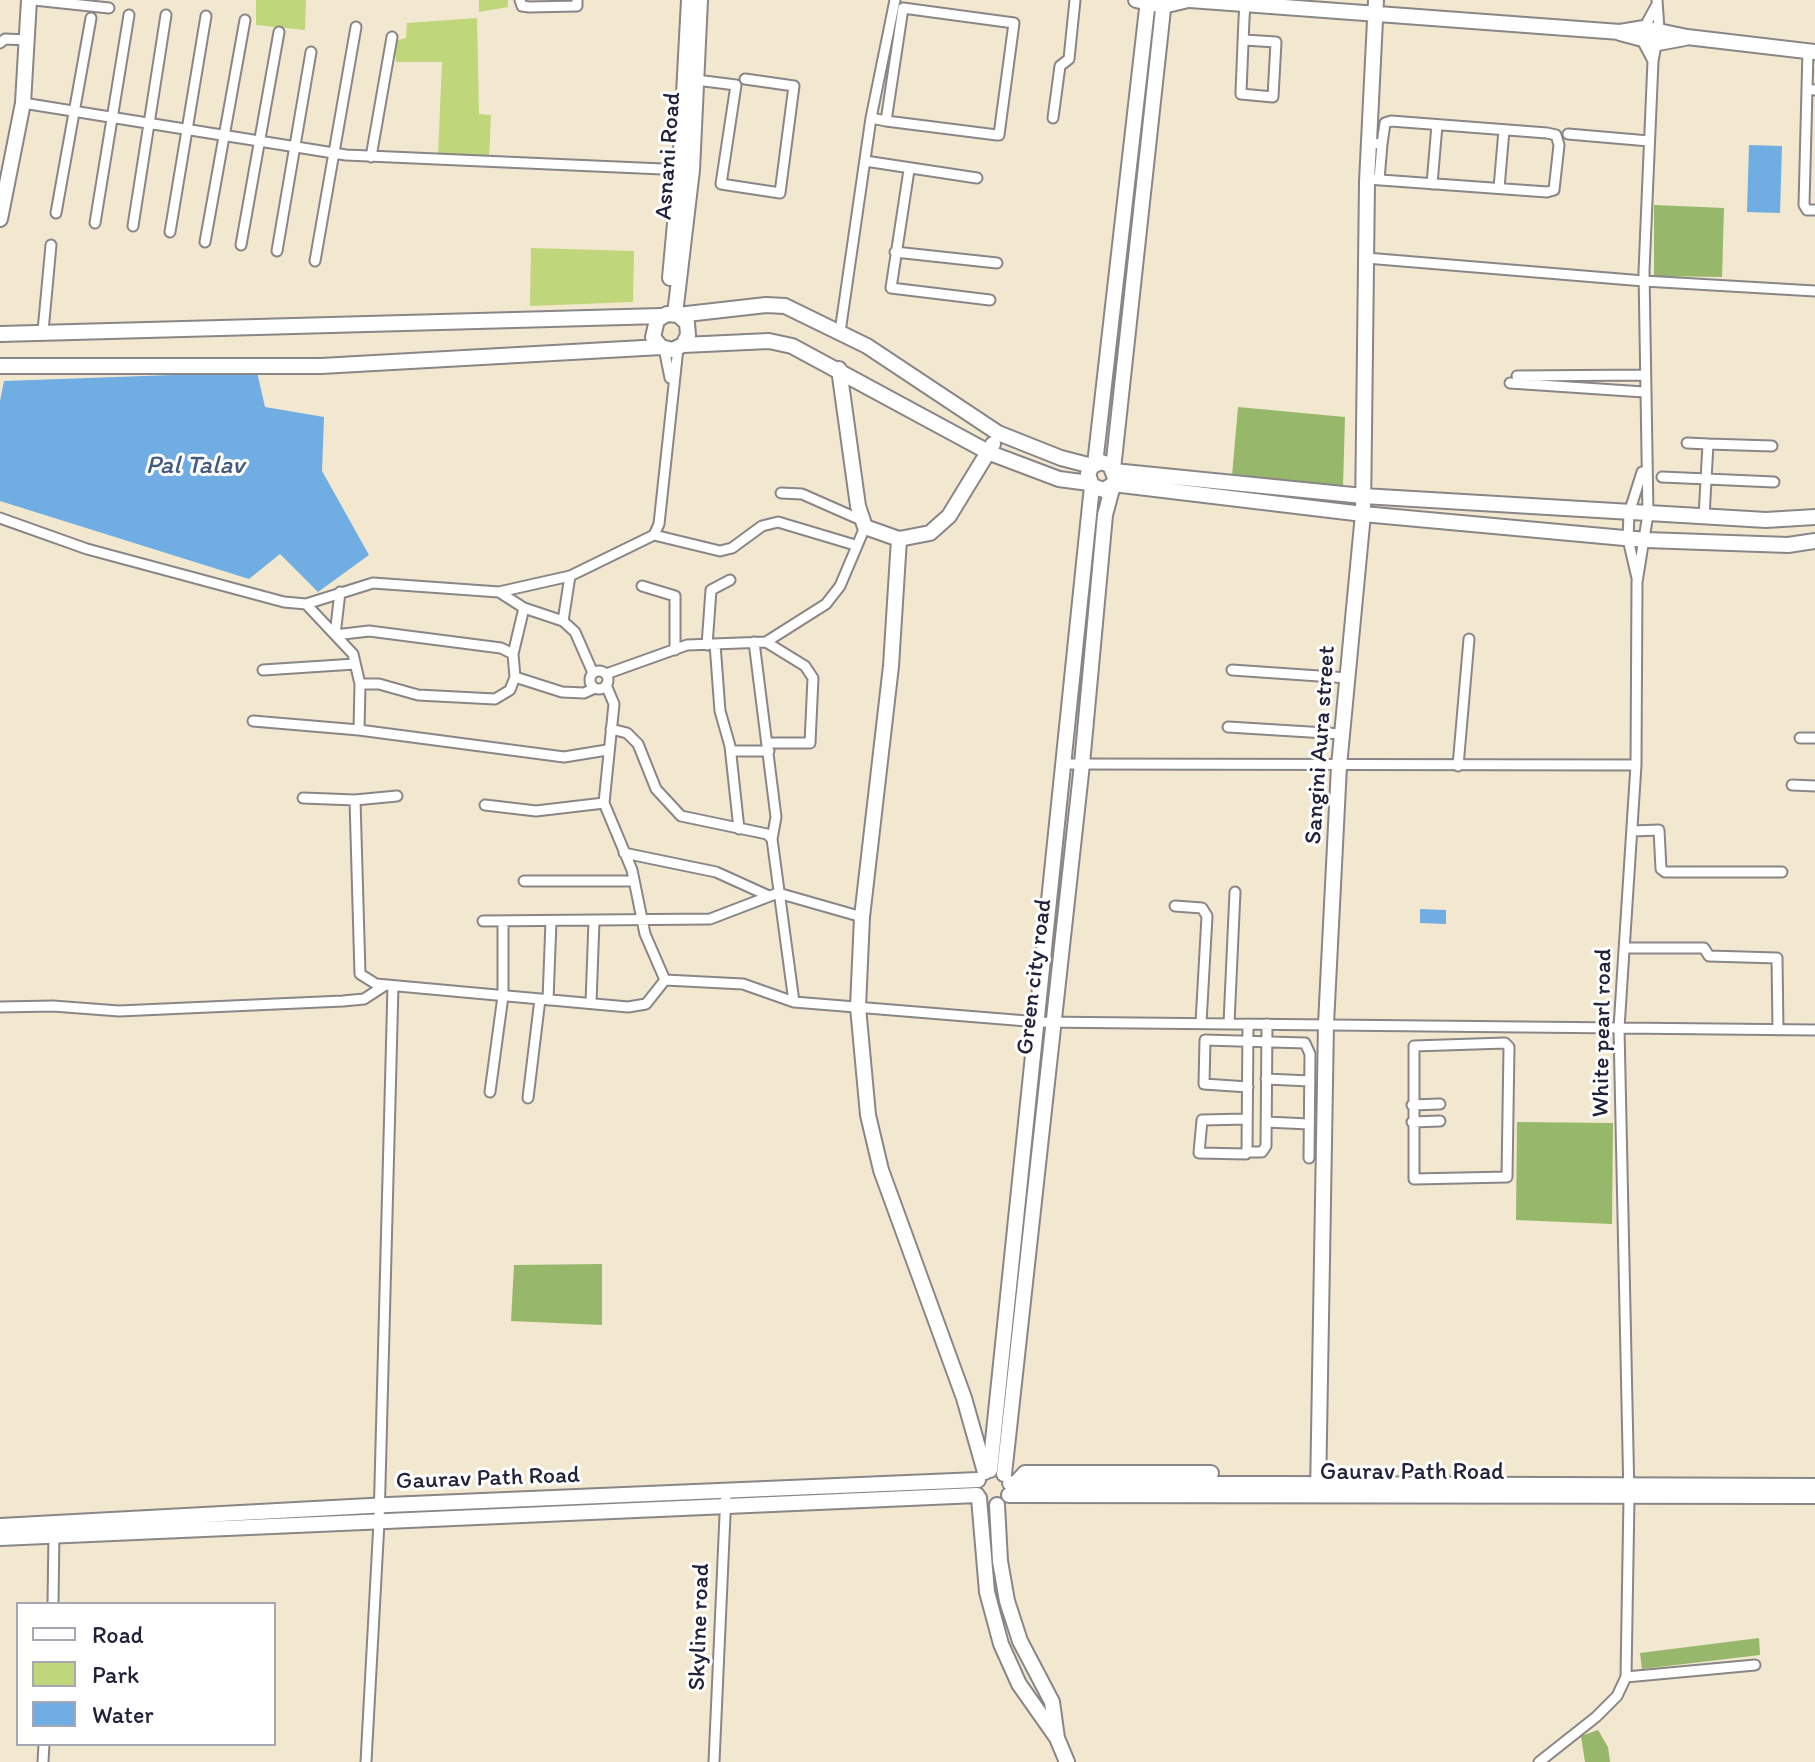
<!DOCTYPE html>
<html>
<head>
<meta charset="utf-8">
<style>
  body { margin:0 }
  #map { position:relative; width:1815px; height:1762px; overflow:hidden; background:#f2e8d0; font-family:Itim,sans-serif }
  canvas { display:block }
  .legend { position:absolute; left:16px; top:1602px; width:260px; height:144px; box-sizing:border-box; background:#fff; border:2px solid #a7a7b1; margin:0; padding:10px 14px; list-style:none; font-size:24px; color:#22223b }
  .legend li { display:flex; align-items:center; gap:16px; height:40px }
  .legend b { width:40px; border:2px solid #a7a7b1 }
</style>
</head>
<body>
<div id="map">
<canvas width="1815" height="1762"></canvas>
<ul class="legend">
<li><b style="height:10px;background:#fff"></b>Road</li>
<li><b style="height:22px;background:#bfd67a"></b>Park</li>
<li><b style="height:22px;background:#70ade2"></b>Water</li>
</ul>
</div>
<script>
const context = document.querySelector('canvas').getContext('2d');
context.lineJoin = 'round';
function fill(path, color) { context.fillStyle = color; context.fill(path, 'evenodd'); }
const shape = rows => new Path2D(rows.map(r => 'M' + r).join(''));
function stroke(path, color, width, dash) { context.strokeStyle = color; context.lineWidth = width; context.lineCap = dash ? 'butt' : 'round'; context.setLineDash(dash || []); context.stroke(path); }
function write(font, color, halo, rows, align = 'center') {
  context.font = font + ' Itim,sans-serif'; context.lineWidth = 6; context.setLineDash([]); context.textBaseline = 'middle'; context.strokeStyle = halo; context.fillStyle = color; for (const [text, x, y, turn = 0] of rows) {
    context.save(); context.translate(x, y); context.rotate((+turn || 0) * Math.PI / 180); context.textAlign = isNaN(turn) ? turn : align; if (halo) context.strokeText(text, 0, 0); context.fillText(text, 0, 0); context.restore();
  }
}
const green = shape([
  [256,0,306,0,305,30,256,25],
  [479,0,508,0,508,7,479,12],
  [477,18,479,114,491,115,489,159,438,157,442,62,396,62,394,41,406,38,407,23],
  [531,248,634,251,633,302,530,306]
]);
const forest = shape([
  [1654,205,1724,208,1722,277,1654,276],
  [1238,407,1345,417,1343,487,1232,476],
  [1517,1122,1613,1123,1612,1224,1516,1220],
  [602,1264,602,1325,511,1321,514,1265],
  [1759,1638,1760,1655,1642,1669,1640,1653],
  [1598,1730,1608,1747,1610,1762,1585,1762,1581,1736]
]);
const water = shape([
  [1749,145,1782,146,1780,213,1747,212],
  [257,372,265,407,324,417,322,471,369,555,318,592,280,554,249,579,0,501,0,401,4,381],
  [1420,909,1446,910,1446,924,1420,923]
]);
const street = shape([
  [34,0,109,8],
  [520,0,522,6,529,7,577,6,577,0],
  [1244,40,1276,42,1273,97,1241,94,1241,92,1244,19,1245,5],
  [0,43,5,39,27,40],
  [1653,61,1643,42,1644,28,1656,6],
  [696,80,736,85,721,184,780,193,794,86,745,79],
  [1807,89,1808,51],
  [1815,90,1807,89,1804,205,1807,210,1815,210],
  [23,103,346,155,685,170],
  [871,118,886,121,997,135,999,135,1014,23,903,8,886,121],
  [1053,118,1060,66,1069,59,1075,0],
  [1568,134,1649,141],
  [371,157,392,37],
  [865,161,977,178],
  [909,170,891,288,990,300],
  [1367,179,1547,192,1554,190,1559,145,1556,135,1547,133,1391,121,1385,123,1382,144,1369,143],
  [1379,180,1382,144],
  [1432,184,1437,125],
  [1499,188,1504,130],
  [56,213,91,18],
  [95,223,129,15],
  [133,226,166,15],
  [170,232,206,16],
  [205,242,245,20],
  [241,245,279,32],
  [277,251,311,52],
  [895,252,997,263],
  [1366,258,1644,281,1815,291],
  [315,261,356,27],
  [43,331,51,245],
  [840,332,871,118,895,0],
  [664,348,670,378],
  [1517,376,1644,375],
  [1510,383,1644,392],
  [1687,443,1708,444],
  [1662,477,1774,482],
  [781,493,802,494,861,520],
  [1704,517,1708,444,1772,446],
  [0,518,87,549,284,602,306,604,373,583,499,592,570,576,654,535,659,524,678,348],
  [654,535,720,551,732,548,762,526,778,522,855,545],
  [570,576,563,621,575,632,593,673],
  [1637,578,1628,539,1629,513,1642,472],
  [642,586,675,596,675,650],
  [340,592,335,635,369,631,501,648,513,654,515,677,510,690,495,699,418,695,379,684,360,684],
  [499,592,524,608,563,621],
  [306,604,353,654,360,684,359,730],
  [754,642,776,817,772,839],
  [766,642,805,666,813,678,810,743,768,743],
  [715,644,720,711,730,746,739,829],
  [707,645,711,590,730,580],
  [513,654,524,608],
  [263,670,355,664],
  [1232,670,1348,678],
  '590 680a9 9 0 1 1 18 0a9 9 0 1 1-18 0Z',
  [606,674,687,645,766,642,826,604,840,586,865,527],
  [515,677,562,692,584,693,595,688],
  [606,685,614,704,604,803,632,870,645,934,665,980],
  [253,721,359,730,564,757,607,750],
  [1228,727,1342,734],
  [611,729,627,733,638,744,656,789,681,816,767,834,772,839,794,1002],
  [1800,738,1815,738],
  [731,751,769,751],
  [1066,764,1636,765],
  [1458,766,1469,639],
  [1792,785,1815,786],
  [303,798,355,800,360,974,376,984,628,1007,646,1004,665,980,743,984,794,1002,1039,1022,1815,1030],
  [355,800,397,796],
  [485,805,536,811,604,803],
  [1632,831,1659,830,1661,869,1665,872,1782,872],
  [624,853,716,872,769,896],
  [524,881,634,881],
  [1175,906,1202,908,1207,916,1201,1023],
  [483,921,710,919,778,893,862,917],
  [1625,948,1704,948,1709,956,1777,958,1778,1030],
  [548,1000,551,921],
  [591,1003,594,921],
  [0,1007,53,1006,119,1011,343,1001,364,999,384,986],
  [1229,1023,1235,892],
  [1505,1043,1509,1047,1507,1177,1414,1179,1414,1046,1505,1043],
  [1266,1079,1310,1081],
  [1248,1087,1204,1084,1205,1040,1305,1043,1310,1054,1309,1158],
  [490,1092,503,996,503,921],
  [528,1098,540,999],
  [1412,1105,1440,1104],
  [1247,1119,1202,1120,1199,1153,1246,1154,1247,1152,1248,1024],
  [1266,1122,1309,1124],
  [1412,1122,1440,1121],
  [1247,1152,1262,1152,1266,1146,1267,1024],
  [53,1604,54,1532],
  [1626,1677,1755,1665],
  [43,1762,44,1744],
  [366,1762,379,1522,393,986],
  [714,1762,726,1493],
  [1539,1762,1596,1717,1617,1696,1626,1677,1629,1497,1619,1028,1636,765,1637,582,1648,514,1644,271,1653,61,1659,29,1657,0]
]);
const secondary = shape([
  [1136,0,1163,6,1188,0],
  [1190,0,1620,32,1644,28,1687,37,1815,52],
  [1620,33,1658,43,1685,38],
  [0,219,23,103,29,0],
  [670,278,680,169,689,0],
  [675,314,692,170,700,0],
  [678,315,766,305,785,306,867,346,998,433,1061,458,1092,466],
  [0,334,661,316],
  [683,345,769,341,792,346,990,453,1059,479,1089,483],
  [0,366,321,366,661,347,672,350,683,345,688,335,687,323,678,315,667,314,657,320,653,337,661,347],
  [839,369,858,506,865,527,899,539,930,533,949,516,993,444],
  [1095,464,1148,0],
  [1113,469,1164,0],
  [1114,471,1363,496,1766,520,1815,517],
  [1113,484,1363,514,1646,540,1788,545,1815,541],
  [899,539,891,666,862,917,858,1007,868,1115,881,1170,964,1398,985,1472],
  [990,1470,1092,486],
  [1004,1474,1082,764,1105,515,1115,478,1110,465,1101,462,1092,466,1088,474,1092,486,1104,490,1112,485],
  [1010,1483,1815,1486],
  [1016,1483,1025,1473,1211,1473],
  [1318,1494,1326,1024,1339,766,1363,514,1367,182,1376,0],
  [1009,1495,1815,1496],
  [979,1498,987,1592,1001,1644,1019,1684,1057,1738],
  [997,1505,1000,1561,1007,1601,1020,1641,1052,1702,1057,1738,1067,1762],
  [0,1526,388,1505,978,1480],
  [0,1538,977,1495]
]);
const streetNames = [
  ["Asnani Road",669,156,-86],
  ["Sangini Aura street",1321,745,-86],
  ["Green city road",1035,977,-83],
  ["White pearl road",1603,1033,-89],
  ["Gaurav Path Road",1412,1473],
  ["Gaurav Path Road",488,1479,-2],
  ["Skyline road",700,1627,-88]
];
const waterNames = [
  ["Pal Talav",195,466]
];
fill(green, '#bfd67a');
fill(forest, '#97b76a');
fill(water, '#70ade2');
stroke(street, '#8a8586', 13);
stroke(secondary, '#8a8586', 18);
stroke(street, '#fff', 9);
stroke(secondary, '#fff', 14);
write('24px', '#22223b', '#fff', streetNames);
write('italic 26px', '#415a7e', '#fff', waterNames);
</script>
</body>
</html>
